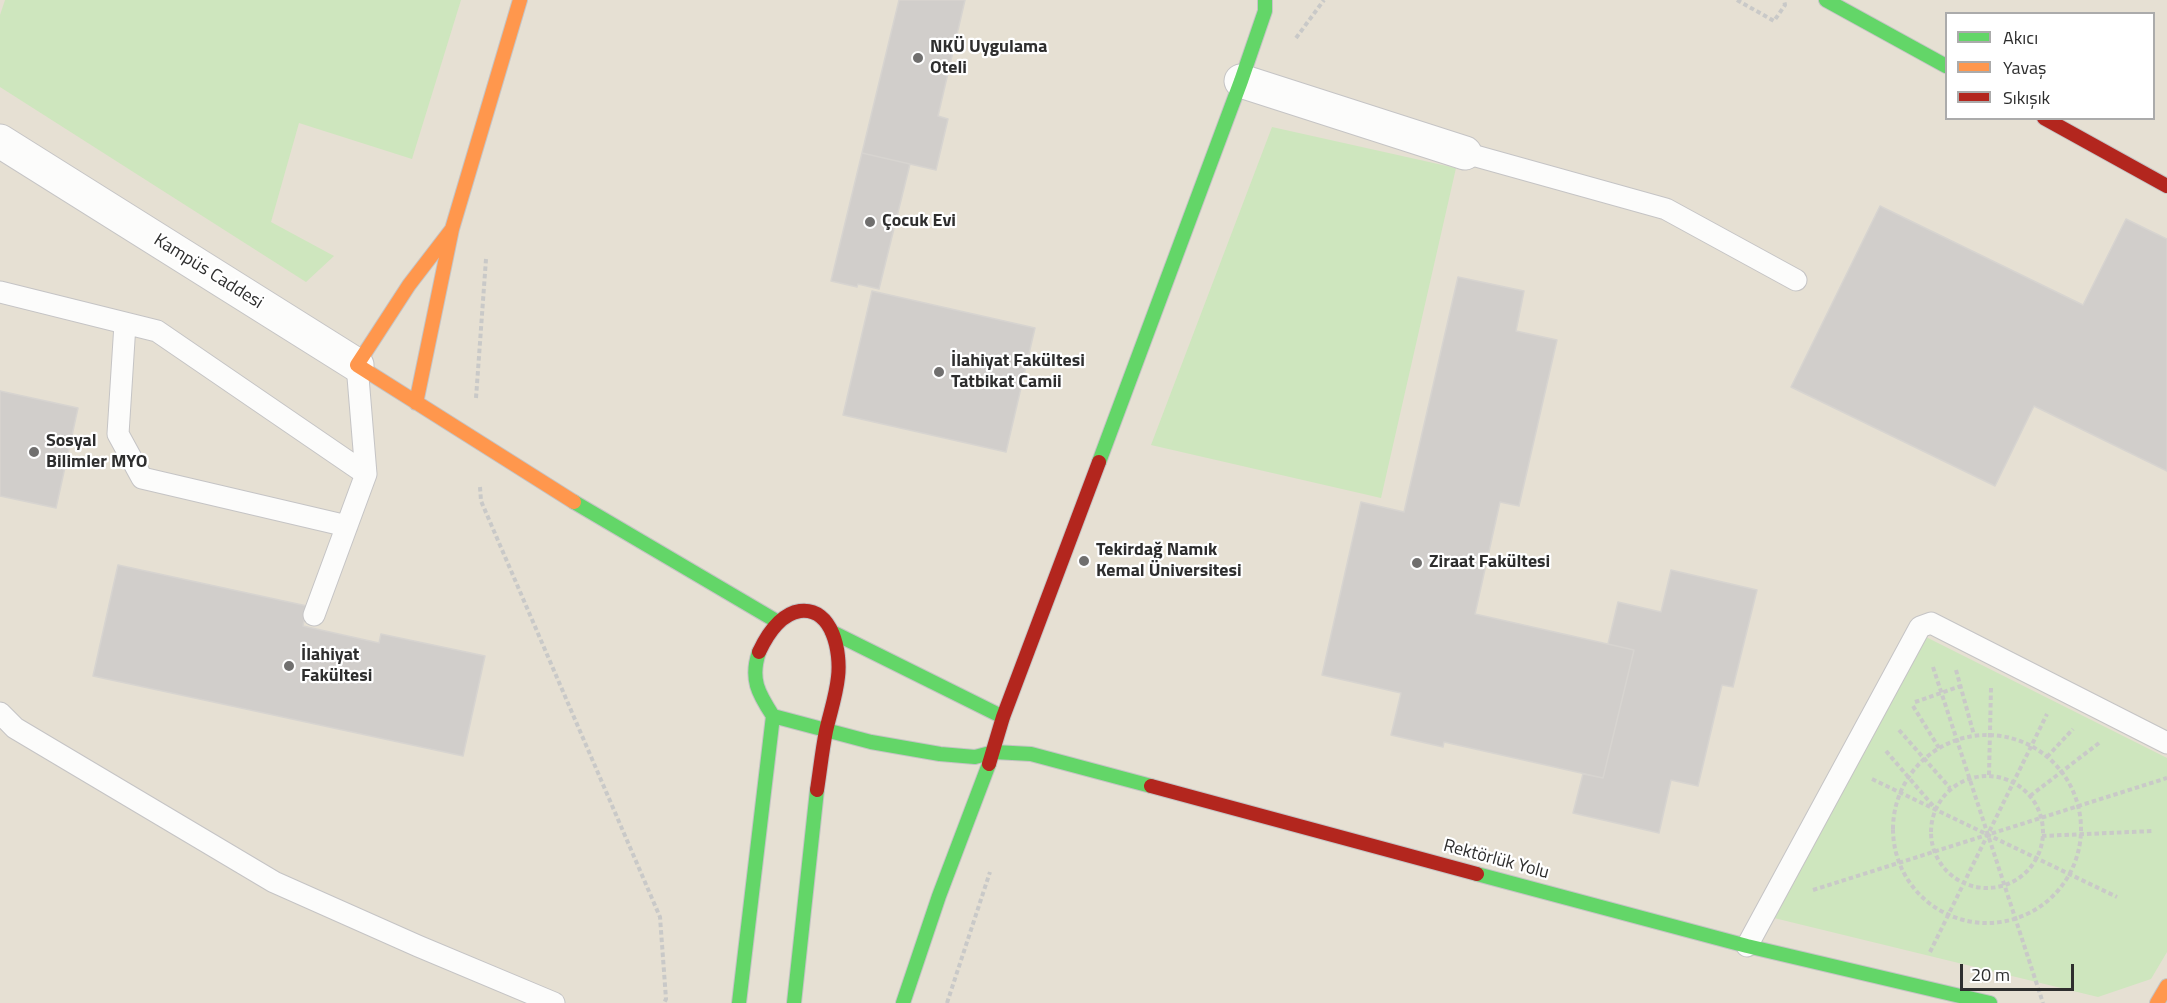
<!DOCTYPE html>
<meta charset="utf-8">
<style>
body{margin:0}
#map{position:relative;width:2167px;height:1003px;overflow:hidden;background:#ece8e4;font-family:"Titillium Web",sans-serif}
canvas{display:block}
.legend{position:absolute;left:1945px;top:12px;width:210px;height:108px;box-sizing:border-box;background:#fff;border:2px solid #ababab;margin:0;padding:8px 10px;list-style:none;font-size:18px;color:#2e2e2e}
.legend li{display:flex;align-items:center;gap:12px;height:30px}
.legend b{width:30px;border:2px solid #ababab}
.scale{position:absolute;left:1960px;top:964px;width:114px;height:27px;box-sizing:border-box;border:3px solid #2e2e2e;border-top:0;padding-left:8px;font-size:18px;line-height:21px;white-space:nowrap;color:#2e2e2e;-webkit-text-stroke:4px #fff;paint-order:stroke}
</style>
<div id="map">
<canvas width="2167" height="1003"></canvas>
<ul class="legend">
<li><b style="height:8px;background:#63d668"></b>Akıcı</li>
<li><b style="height:8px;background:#ff974d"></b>Yavaş</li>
<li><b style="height:8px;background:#b3261e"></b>Sıkışık</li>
</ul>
<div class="scale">20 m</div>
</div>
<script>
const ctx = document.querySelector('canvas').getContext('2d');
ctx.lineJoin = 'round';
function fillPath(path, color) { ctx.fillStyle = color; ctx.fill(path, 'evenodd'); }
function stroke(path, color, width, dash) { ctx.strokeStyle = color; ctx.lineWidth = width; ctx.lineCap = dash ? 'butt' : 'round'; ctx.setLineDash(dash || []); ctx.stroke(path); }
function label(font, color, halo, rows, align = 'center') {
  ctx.font = font + ' "Titillium Web",sans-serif'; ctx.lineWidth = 4.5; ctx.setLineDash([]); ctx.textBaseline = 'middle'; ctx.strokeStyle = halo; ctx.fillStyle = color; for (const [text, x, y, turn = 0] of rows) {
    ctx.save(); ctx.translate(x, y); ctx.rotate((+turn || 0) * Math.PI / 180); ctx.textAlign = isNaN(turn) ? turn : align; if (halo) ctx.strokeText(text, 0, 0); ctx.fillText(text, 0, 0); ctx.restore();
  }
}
fillPath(new Path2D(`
 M0 0H2167V1003H0ZM1946 14H2154V118H1946Z`), '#e6e0d3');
fillPath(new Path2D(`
 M5 0H461L412 159 299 123 271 222 334 256 306 282 0 87V15Z
 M1272 127 1456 168 1381 498 1151 445Z
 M1920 634 2167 758V952L2151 979 2098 997 1774 918Z`), '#cee6be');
const building = new Path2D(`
 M899 0H965L938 116 948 119 936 170 862 153Z
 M862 153 910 164 879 289 858 284 857 287 831 281Z
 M1880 206 2083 305 2126 219 2167 239V471L2034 406 1995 486 1791 387Z
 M1458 277 1524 291 1516 331 1557 340 1519 506 1500 502 1475 614 1634 650 1603 778 1444 742 1443 747 1391 735 1401 693 1322 675 1361 502 1404 512Z
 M872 291 1035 328 1006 452 843 415Z
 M0 391 78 408 56 508 0 496Z
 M118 565 307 606 303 626 379 643 381 634 485 656 463 756 93 676Z
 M1671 570 1757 590 1733 687 1722 685 1698 786 1671 780 1659 833 1573 813 1583 774 1603 778 1634 650 1608 644 1618 602 1661 612Z`);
fillPath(building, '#d1cecb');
stroke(building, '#d7d4d0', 1.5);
const lane = new Path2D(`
 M1465 153 1666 209 1796 280
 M0 292 157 331 366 474 357 365
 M125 324 118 434 142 478 347 526
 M314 615 366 474
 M0 713 15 728 274 882 418 946 554 1003
 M1747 946 1920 627 1931 623 2167 743`);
const street = new Path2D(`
 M1241 81 1465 153
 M0 141 357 365`);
const fast = new Path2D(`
 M1826 0 1946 66
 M1099 462 1241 81 1265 11V0
 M574 502 778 622
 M832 632 1003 717
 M773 716 871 742 940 754 975 757 994 752 1031 754 1151 786
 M1477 874 1747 946 1990 1003
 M739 1003 773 716C758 693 750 679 759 652
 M794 1003 817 790
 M903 1003 939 896 989 764`);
const slow = new Path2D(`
 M452 229 409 285 357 365 574 502
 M416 403 452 229 520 0
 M2157 1003 2167 986`);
const jam = new Path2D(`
 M2044 118 2167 186
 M759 652C767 635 780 614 800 611 833 607 841 653 838 677 836 696 830 713 826 731 822 751 820 771 817 790
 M989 764 1003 717 1099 462
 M1151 786 1477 874`);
stroke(lane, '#c5c4c5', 23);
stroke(street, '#c5c4c5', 35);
stroke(fast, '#c5c4c5', 16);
stroke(slow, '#c5c4c5', 16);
stroke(jam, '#c5c4c5', 16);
stroke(new Path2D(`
 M1737 0 1774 21 1785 5 1784 0
 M1296 38 1324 0
 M476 398 486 259
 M480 487 481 501 660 917 666 999 664 1003
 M1933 667 2043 1003
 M1956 670 1974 735
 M1915 702 1961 686
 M1913 706 1939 748
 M1899 730 1950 788
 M1893 829a94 94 0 1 1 188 0a94 94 0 1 1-188 0Z
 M1886 751 1934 807
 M2047 757 2073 729
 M1989 775 1991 688
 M1931 832a56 56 0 1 1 112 0a56 56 0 1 1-112 0Z
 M1872 779 2117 897
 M2030 796 2099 743
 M2042 836 2153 831
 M1813 890 2167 778
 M1930 952 2047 714
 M947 1003 990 872`), '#c9c9c8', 4, [4.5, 3]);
stroke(lane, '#fcfcfb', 21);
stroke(street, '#fcfcfb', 33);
stroke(fast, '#63d668', 14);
stroke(slow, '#ff974d', 14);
stroke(jam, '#b3261e', 14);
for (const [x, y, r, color] of [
 [918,58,6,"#706f6e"],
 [870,222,6,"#706f6e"],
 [939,372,6,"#706f6e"],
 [34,452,6,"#706f6e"],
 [1084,561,6,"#706f6e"],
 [1417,563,6,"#706f6e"],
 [289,666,6,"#706f6e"]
]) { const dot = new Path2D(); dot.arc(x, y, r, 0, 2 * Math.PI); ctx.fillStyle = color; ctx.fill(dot); stroke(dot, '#fff', 2); }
label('bold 18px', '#2e2e2e', '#fff', [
 ["NKÜ Uygulama",930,48],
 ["Oteli",930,69],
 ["Çocuk Evi",882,222],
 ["İlahiyat Fakültesi",951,362],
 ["Tatbikat Camii",951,383],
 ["Sosyal",46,442],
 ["Bilimler MYO",46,463],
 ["Tekirdağ Namık",1096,551],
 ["Kemal Üniversitesi",1096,572],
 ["Ziraat Fakültesi",1429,563],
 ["İlahiyat",301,656],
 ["Fakültesi",301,677]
], 'left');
label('18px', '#2e2e2e', '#fff', [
 ["Kampüs Caddesi",208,272,32],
 ["Rektörlük Yolu",1496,860,15]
]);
</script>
